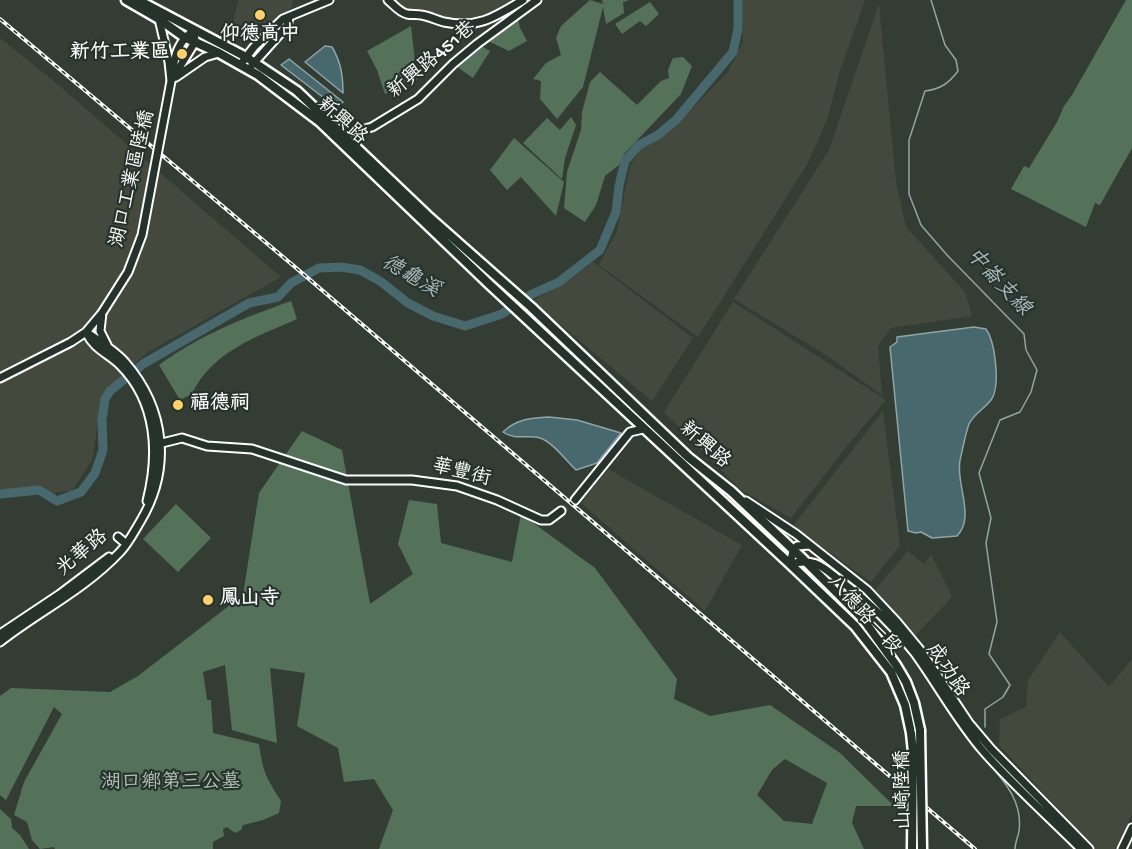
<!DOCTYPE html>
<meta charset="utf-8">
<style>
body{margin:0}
canvas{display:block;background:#333d34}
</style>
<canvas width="1132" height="849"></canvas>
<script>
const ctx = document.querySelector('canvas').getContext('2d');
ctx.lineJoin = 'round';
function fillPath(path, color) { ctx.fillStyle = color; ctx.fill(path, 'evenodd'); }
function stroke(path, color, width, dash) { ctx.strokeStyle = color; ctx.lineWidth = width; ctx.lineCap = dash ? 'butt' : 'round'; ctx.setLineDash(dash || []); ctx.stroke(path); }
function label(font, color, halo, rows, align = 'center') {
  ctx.font = font + ' "Gochi Hand","LXGW WenKai TC",sans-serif'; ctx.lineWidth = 4.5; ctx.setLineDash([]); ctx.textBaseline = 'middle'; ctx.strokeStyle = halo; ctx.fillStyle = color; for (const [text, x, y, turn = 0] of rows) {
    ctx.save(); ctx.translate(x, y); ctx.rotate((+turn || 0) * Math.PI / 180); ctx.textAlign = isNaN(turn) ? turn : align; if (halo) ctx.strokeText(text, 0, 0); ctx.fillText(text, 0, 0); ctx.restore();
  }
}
fillPath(new Path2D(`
 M238 0H293L292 7 258 44 233 23Z
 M395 0H514L482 20H454L403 7Z
 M743 0H865L840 71 827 120 808 163 698 337 599 265 617 231 630 166 641 149 674 127 728 72 743 42 742 7Z
 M879 4 896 183 906 227 965 292 972 316 891 328 878 346 882 395 826 355 734 299 829 150Z
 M0 38 50 78 281 277 148 352 103 392 92 460 72 491 0 498Z
 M593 262 693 338 652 401 532 301 572 278Z
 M733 302 886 400 847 446 791 518 741 490 664 412Z
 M883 411 900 545 871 582 793 526Z
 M608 469 742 545 705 611 581 503Z
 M908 551 924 564 931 555 952 597 915 636 874 591Z
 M1060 632 1109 687 1132 659V814L1115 849H1095L999 745 1000 719 1026 707 1028 680Z`), '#43493d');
fillPath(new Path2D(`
 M590 0 603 4 602 0H629L623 2 624 13 606 24 603 7 583 87 557 119 540 99 541 81 533 79 546 63 561 55 556 38 561 26Z
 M1126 0H1132V148L1100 205 1095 203 1086 227 1011 189 1024 166 1029 168 1057 122 1064 106 1072 95Z
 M650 2 659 14 646 26 640 21 622 34 615 24Z
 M517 14 520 28 527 41 509 51 484 39Z
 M411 26 417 80 385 94 377 70 367 51Z
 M477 44 490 51 473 78 453 64Z
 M683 57 692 66 681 94 624 154 619 165 605 176 596 205 585 222 564 208 567 172 581 130 582 112 590 82 600 72 637 105 661 81 669 78 668 70 673 58Z
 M571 117 576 125 565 158 562 179 523 143 547 118 560 130Z
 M514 138 564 182 556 216 521 177 507 190 490 170Z
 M291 301 297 319C258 336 211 352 192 394L180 400 159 365C202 334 241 319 291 301Z
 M302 431 342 450 370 604 413 574 398 544 409 500 437 504 441 543 512 562 521 514 595 568 677 679 674 699 710 716 770 705 840 753 894 806H856L852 823 864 849H379L393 810 374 779 344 782 338 748 297 726 305 673 270 668 277 743 232 730 225 665 203 672 207 700H211L213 733 259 744C263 773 266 777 281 801L279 813 263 820 243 825 241 830 235 833 227 827 223 829 224 836 213 842V849H55L54 847 40 849 32 840 27 822 14 815 24 782 62 714 54 707 6 800 0 795V696L11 688 110 692 138 676 243 595 259 493ZM785 759 827 783 812 824 784 821 757 795 772 770Z
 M176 504 211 538 178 572 143 539Z
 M0 809 11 819 12 828 20 835 29 849H0Z`), '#54725a');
const water = new Path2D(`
 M325 46 332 47C341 62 343 76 343 93L305 62Z
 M289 59 343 102 337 108 281 65Z
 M974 327 986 329C995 342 1001 386 991 400 985 408 973 415 969 424 965 435 963 448 960 460 955 483 976 517 957 536L932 538 921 532 916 533 908 531 890 347 897 342V337Z
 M549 417 577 420 621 433 597 463 576 470C565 460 554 443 540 438 528 434 515 441 503 432 516 419 531 418 549 417Z`);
fillPath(water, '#47686d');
stroke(water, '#91a4a7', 1.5);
stroke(new Path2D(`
 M931 0 945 45 956 60 958 71C949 83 941 89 925 91L909 140V194L921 225 947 255 1024 334 1026 350 1037 370 1031 392 1020 412 1000 420 979 473 991 518 986 543 997 622 989 654 1010 685 1003 697 985 709V727
 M986 760C1004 781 1023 801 1019 831 1018 837 1015 843 1015 849`), '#91a4a7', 1.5);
stroke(new Path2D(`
 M0 494 39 490 57 501 81 492 95 473 103 450 102 420 105 399 110 391 143 364 249 303 278 297 291 283 319 268 341 267 360 270 380 281 408 303 433 316 465 326 502 314 532 294 559 282 600 250 616 212 619 186 625 161 639 145 658 135 676 120 733 52 738 29V0`), '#47686d', 9);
stroke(new Path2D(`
 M561 511 575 500`), '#475048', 7, [7, 3.5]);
const minor = new Path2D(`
 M388 0C394 5 399 12 407 14 412 15 417 14 421 15 429 16 436 20 444 22 478 29 495 17 523 0
 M159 19 169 62 171 81
 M240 65 254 47 283 19 329 0
 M252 65 287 26 289 18
 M173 69C175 53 180 40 194 30
 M176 77 205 57 219 53
 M171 81 195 42 194 30
 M344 135 372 127 418 99 453 64 477 44 537 0
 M102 313 100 331 107 345
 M87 334C94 349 109 354 120 365 157 402 159 454 147 501
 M0 378 71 342 86 332 102 313
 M154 445 182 438 207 446 252 449 346 480H412L457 486 497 500 541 520H549L561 511
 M575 500 630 432 643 429
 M746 501 796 534 867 590 897 622 921 651 969 723 991 749 1089 849
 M118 537 124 542
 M809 545 797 546 793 551 790 564C816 557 823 568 842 582 869 602 893 625 914 652 938 685 957 721 984 752 1014 786 1049 817 1081 849
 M0 634 60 594 109 557
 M0 642C41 610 83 591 120 552 128 544 134 532 140 522 172 469 166 409 125 362 114 350 99 341 86 332
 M1122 849 1132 828`);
const major = new Path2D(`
 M126 0 159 19 184 37 219 53 258 75 320 122 489 284 790 564 855 626 891 672 905 705 911 733
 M138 0 246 57 297 91 427 215 531 307 688 457 731 491 804 560 863 619 896 665 906 682 914 703 920 730`);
stroke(minor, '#fff', 11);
stroke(major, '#fff', 13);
stroke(minor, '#26332d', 7);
stroke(major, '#26332d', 8);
const rail = new Path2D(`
 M0 19 295 267 975 849`);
stroke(rail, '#fff', 4);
stroke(rail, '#26332d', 1.5, [4.5]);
const minorBridge = new Path2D(`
 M102 313 128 272 142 235 171 81`);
const majorBridge = new Path2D(`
 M920 730 922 849
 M911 733 913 752 912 849`);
stroke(minorBridge, '#fff', 11, []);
stroke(majorBridge, '#fff', 13, []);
stroke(minorBridge, '#26332d', 7);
stroke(majorBridge, '#26332d', 8);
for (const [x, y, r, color] of [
 [260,15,6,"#ffd166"],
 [182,54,6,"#ffd166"],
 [178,405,6,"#ffd166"],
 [208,600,6,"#ffd166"]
]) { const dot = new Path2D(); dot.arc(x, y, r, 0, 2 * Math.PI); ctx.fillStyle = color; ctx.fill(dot); stroke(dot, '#26332d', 2); }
label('bold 20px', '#fff', '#26332d', [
 ["仰德高中",260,36,"center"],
 ["新竹工業區",170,54,"right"],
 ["福德祠",190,405],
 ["鳳山寺",220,600]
], 'left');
label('20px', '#fff', '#26332d', [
 ["新興路451巷",433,61,-40],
 ["新興路",341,122,42],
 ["湖口工業區陸橋",134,179,-77],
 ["新興路",704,446,41],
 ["華豐街",461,474,14],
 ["光華路",83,554,-40],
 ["八德路一段",863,616,48],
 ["成功路",946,671,56],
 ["山崎陸橋",905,790,-91]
]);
label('20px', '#b2c0b5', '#26332d', [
 ["湖口鄉第三公墓",171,784]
]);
label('italic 21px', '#acbbbd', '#26332d', [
 ["德龜溪",410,278,30],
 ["中崙支線",997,283,47]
]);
</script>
